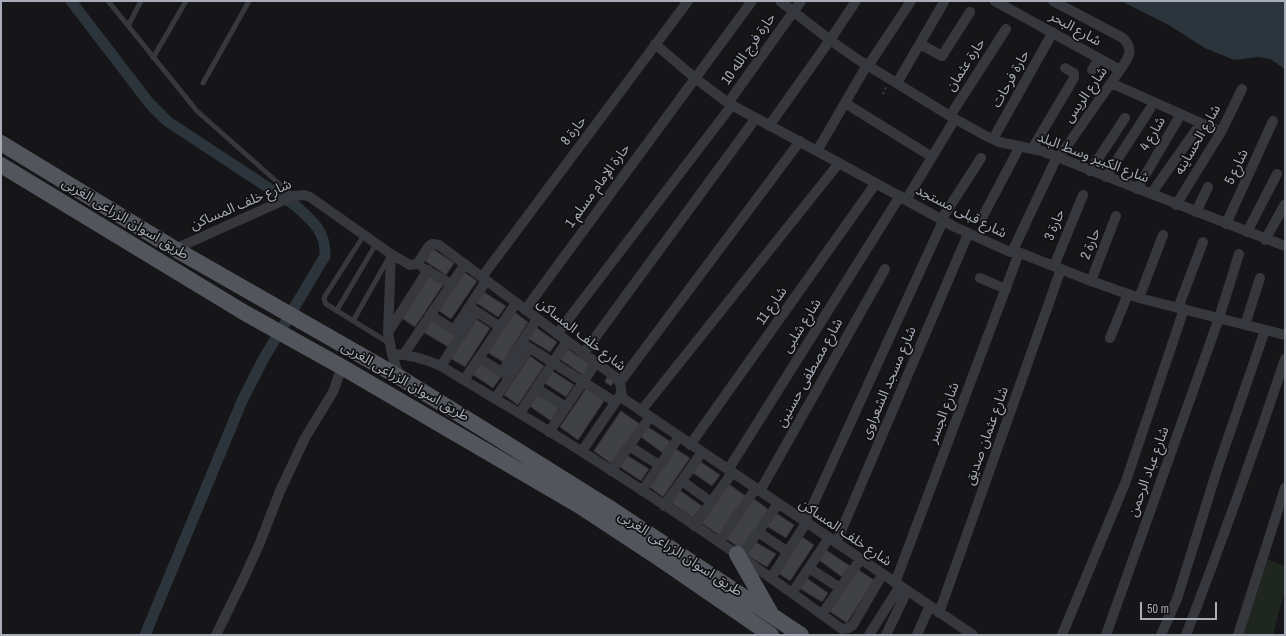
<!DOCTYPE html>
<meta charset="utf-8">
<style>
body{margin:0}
#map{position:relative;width:1286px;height:636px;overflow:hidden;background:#161618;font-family:"Archivo Narrow",sans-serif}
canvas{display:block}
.frame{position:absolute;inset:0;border:2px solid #a8adb8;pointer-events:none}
.scale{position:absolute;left:1140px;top:602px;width:77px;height:18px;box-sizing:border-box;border:2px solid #a8adb8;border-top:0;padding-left:5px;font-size:12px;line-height:14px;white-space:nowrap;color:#a8adb8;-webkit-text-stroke:3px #111113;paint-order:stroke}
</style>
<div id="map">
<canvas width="1286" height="636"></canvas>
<div class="frame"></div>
<div class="scale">50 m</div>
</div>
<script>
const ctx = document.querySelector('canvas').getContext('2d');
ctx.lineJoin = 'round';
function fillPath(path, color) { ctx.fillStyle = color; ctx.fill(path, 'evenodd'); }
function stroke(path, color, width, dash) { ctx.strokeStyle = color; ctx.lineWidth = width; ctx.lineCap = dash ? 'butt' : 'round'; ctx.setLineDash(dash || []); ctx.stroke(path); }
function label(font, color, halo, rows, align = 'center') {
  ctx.font = font + ' "Archivo Narrow","Noto Sans Arabic",sans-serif'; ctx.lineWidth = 3.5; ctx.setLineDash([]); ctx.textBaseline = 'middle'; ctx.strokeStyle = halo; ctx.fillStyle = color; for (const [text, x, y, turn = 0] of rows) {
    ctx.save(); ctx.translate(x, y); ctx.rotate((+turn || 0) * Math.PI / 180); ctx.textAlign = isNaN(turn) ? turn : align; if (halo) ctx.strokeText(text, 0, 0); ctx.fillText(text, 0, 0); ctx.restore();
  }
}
fillPath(new Path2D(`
 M1263 558 1285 566V589L1273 635H1241Z`), '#1e261f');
fillPath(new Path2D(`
 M1121 1H1285V69L1270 59 1258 57 1234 60 1205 48 1167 24Z`), '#2c353c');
stroke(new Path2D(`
 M71 1 150 104 167 121 296 206C313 221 326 232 325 256L264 358 242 401 145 635`), '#2c353c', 11);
const building = new Path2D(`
 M433 249 454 263 446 275 425 261Z
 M464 272 477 281 451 319 438 310Z
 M428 276 443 285 415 327 400 317Z
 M482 291 506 306 498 317 475 302Z
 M513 311 528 322 503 362 487 352Z
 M476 319 490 328 465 367 450 358Z
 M430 320 457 336 450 348 423 332Z
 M534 326 557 342 550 352 527 338Z
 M565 347 590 364 583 375 558 358Z
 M530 356 544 366 518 405 504 395Z
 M479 362 501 377 493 388 472 374Z
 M551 370 574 385 566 397 543 382Z
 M608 376 615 381 611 386 605 382Z
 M586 389 604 401 578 440 560 427Z
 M537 392 559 408 551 421 528 405Z
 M621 411 640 424 612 464 594 451Z
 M645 425 671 442 663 453 638 435Z
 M674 448 690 458 663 497 648 486Z
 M625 454 649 469 641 481 617 465Z
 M698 460 720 475 712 486 690 471Z
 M727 483 746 496 719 535 700 522Z
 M678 489 702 506 693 518 670 502Z
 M753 498 769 510 741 549 725 538Z
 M773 511 794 525 786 538 765 525Z
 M801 536 814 545 790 581 778 573Z
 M754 541 776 554 767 567 745 554Z
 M826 550 850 566 842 577 819 560Z
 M857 569 874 580 847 623 829 611Z
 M805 577 828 593 822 602 799 588Z`);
fillPath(building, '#404145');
stroke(building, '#303034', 1);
stroke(new Path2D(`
 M883 94 886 87`), '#3d3f44', 2, [2, 3]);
stroke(new Path2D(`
 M108 1 197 111 293 196
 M128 26 141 1
 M153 58 186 1
 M203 83 249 1
 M364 235 325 296 324 299 326 304 389 343
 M337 310 376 244
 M353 321 388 259`), '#37383d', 5);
stroke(new Path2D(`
 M780 1 830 40 854 57 950 116 986 136 999 142 1042 151 1285 246
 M995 1 1120 70
 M655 44 695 78 728 103 839 163 955 227 1010 252H1018L1091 281 1139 298 1285 335
 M920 44 942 56 970 12
 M868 66 911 1
 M1092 70 1099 59
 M897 83 944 2
 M1111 83 1221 132
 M728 103 801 1
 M845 103 932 157
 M950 116 1006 29
 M769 126 830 40 856 1
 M993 139 1053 32
 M1032 149 1074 78V73L1065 68
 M817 151 867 65
 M1090 171 1125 118
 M1106 177 1150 109
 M1137 189 1181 114
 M1151 194 1201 123
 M906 200 955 119
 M1176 205 1221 132 1242 89
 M1196 212 1208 187
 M982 218 1020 146
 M941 220 981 158
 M1226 224 1273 121
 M1247 232 1277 174
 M1265 240 1285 204
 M175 249 293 196 304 195 310 197 391 254 410 265 417 264 429 246 432 244 439 245 618 379C623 386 619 393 624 399L973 635
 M1012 252 1055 161 1060 156 1120 70C1128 58 1135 51 1123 38L1053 1
 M391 254 388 333 392 354 399 377
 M1054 266 1083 195
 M423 268 451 284
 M482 277 688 1
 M980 278 1006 289
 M1091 281 1116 216
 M1139 298 1163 235
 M471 308 500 327
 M1178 308 1203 242
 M525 310 752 1
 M430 315 459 333
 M1245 325 1260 278
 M454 330 486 281
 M389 331 428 270
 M557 334 732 105
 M1110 338 1128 294
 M522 343 615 402
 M392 354C410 354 425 359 441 366 488 395 535 422 581 451 670 507 757 567 842 629L849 628 853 625 882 575
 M404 354 465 264
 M583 354 756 118
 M479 358 508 376
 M441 366 476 312
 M502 372 537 319
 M464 380 516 303
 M620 382 800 141
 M536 388 566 407
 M495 399 529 348
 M641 411 839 163
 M520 413 567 341
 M549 432 596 363
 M690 445 876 183
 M629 446 659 465
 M582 451 619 397
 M728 470 900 196
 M611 471 650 417
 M682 481 711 502
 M642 491 679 437
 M760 491 885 269
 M664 506 702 452
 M805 522 943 221
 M694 526 732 473
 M758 532 788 552
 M719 542 756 488
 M836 543 968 234
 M740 557 778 504
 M809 568 840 588
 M771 578 806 523
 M895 583 1019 253
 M792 593 829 538
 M939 613 1061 269
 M822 614 860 560
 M216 635 242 582 259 545 280 491 305 438 333 392 342 367
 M869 635 900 586
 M886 635 907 591
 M917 635 929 607
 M1062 635 1126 481 1184 309
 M1106 635 1219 318 1239 254
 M1161 635 1177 599 1218 467 1265 330
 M1186 635C1221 544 1254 452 1285 359
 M1238 635 1285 488`), '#37383d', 10);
stroke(new Path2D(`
 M1 143 175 249 399 377 504 442 608 507 801 635
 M1 165 245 313 342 367 580 506 659 558 771 635
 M737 554 770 612`), '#53555c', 16);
label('14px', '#a8adb8', '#111113', [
 ["شارع البحر",1075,29,29],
 ["حارة فرج الله 10",749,49,-55],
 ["حارة عثمان",966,65,-57],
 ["حارة فرحات",1011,79,-61],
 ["شارع الريس",1086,95,-55],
 ["حارة 8",574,131,-53],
 ["شارع 4",1153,134,-60],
 ["شارع الحساينه",1198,140,-60],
 ["شارع الكبير وسط البلد",1093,158,21],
 ["شارع 5",1237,167,-65],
 ["حارة الإمام مسلم 1",598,186,-54],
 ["شارع خلف المساكن",241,205,-23],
 ["شارع قبلى مستجد",961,212,27],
 ["طريق اسوان الزراعى الغربى",125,219,31],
 ["حارة 3",1055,225,-68],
 ["حارة 2",1091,244,-69],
 ["شارع 11",772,306,-55],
 ["شارع شلبى",802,326,-58],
 ["شارع خلف المساكن",581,335,38],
 ["شارع مصطفى حسنين",810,373,-61],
 ["طريق اسوان الزراعى الغربى",405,382,30],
 ["شارع مسجد الشعراوى",889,383,-67],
 ["شارع الجسر",944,413,-69],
 ["شارع عثمان صديق",987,436,-70],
 ["شارع عباد الرحمن",1149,472,-70],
 ["شارع خلف المساكن",845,533,34],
 ["طريق اسوان الزراعى الغربى",680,554,33]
]);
</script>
